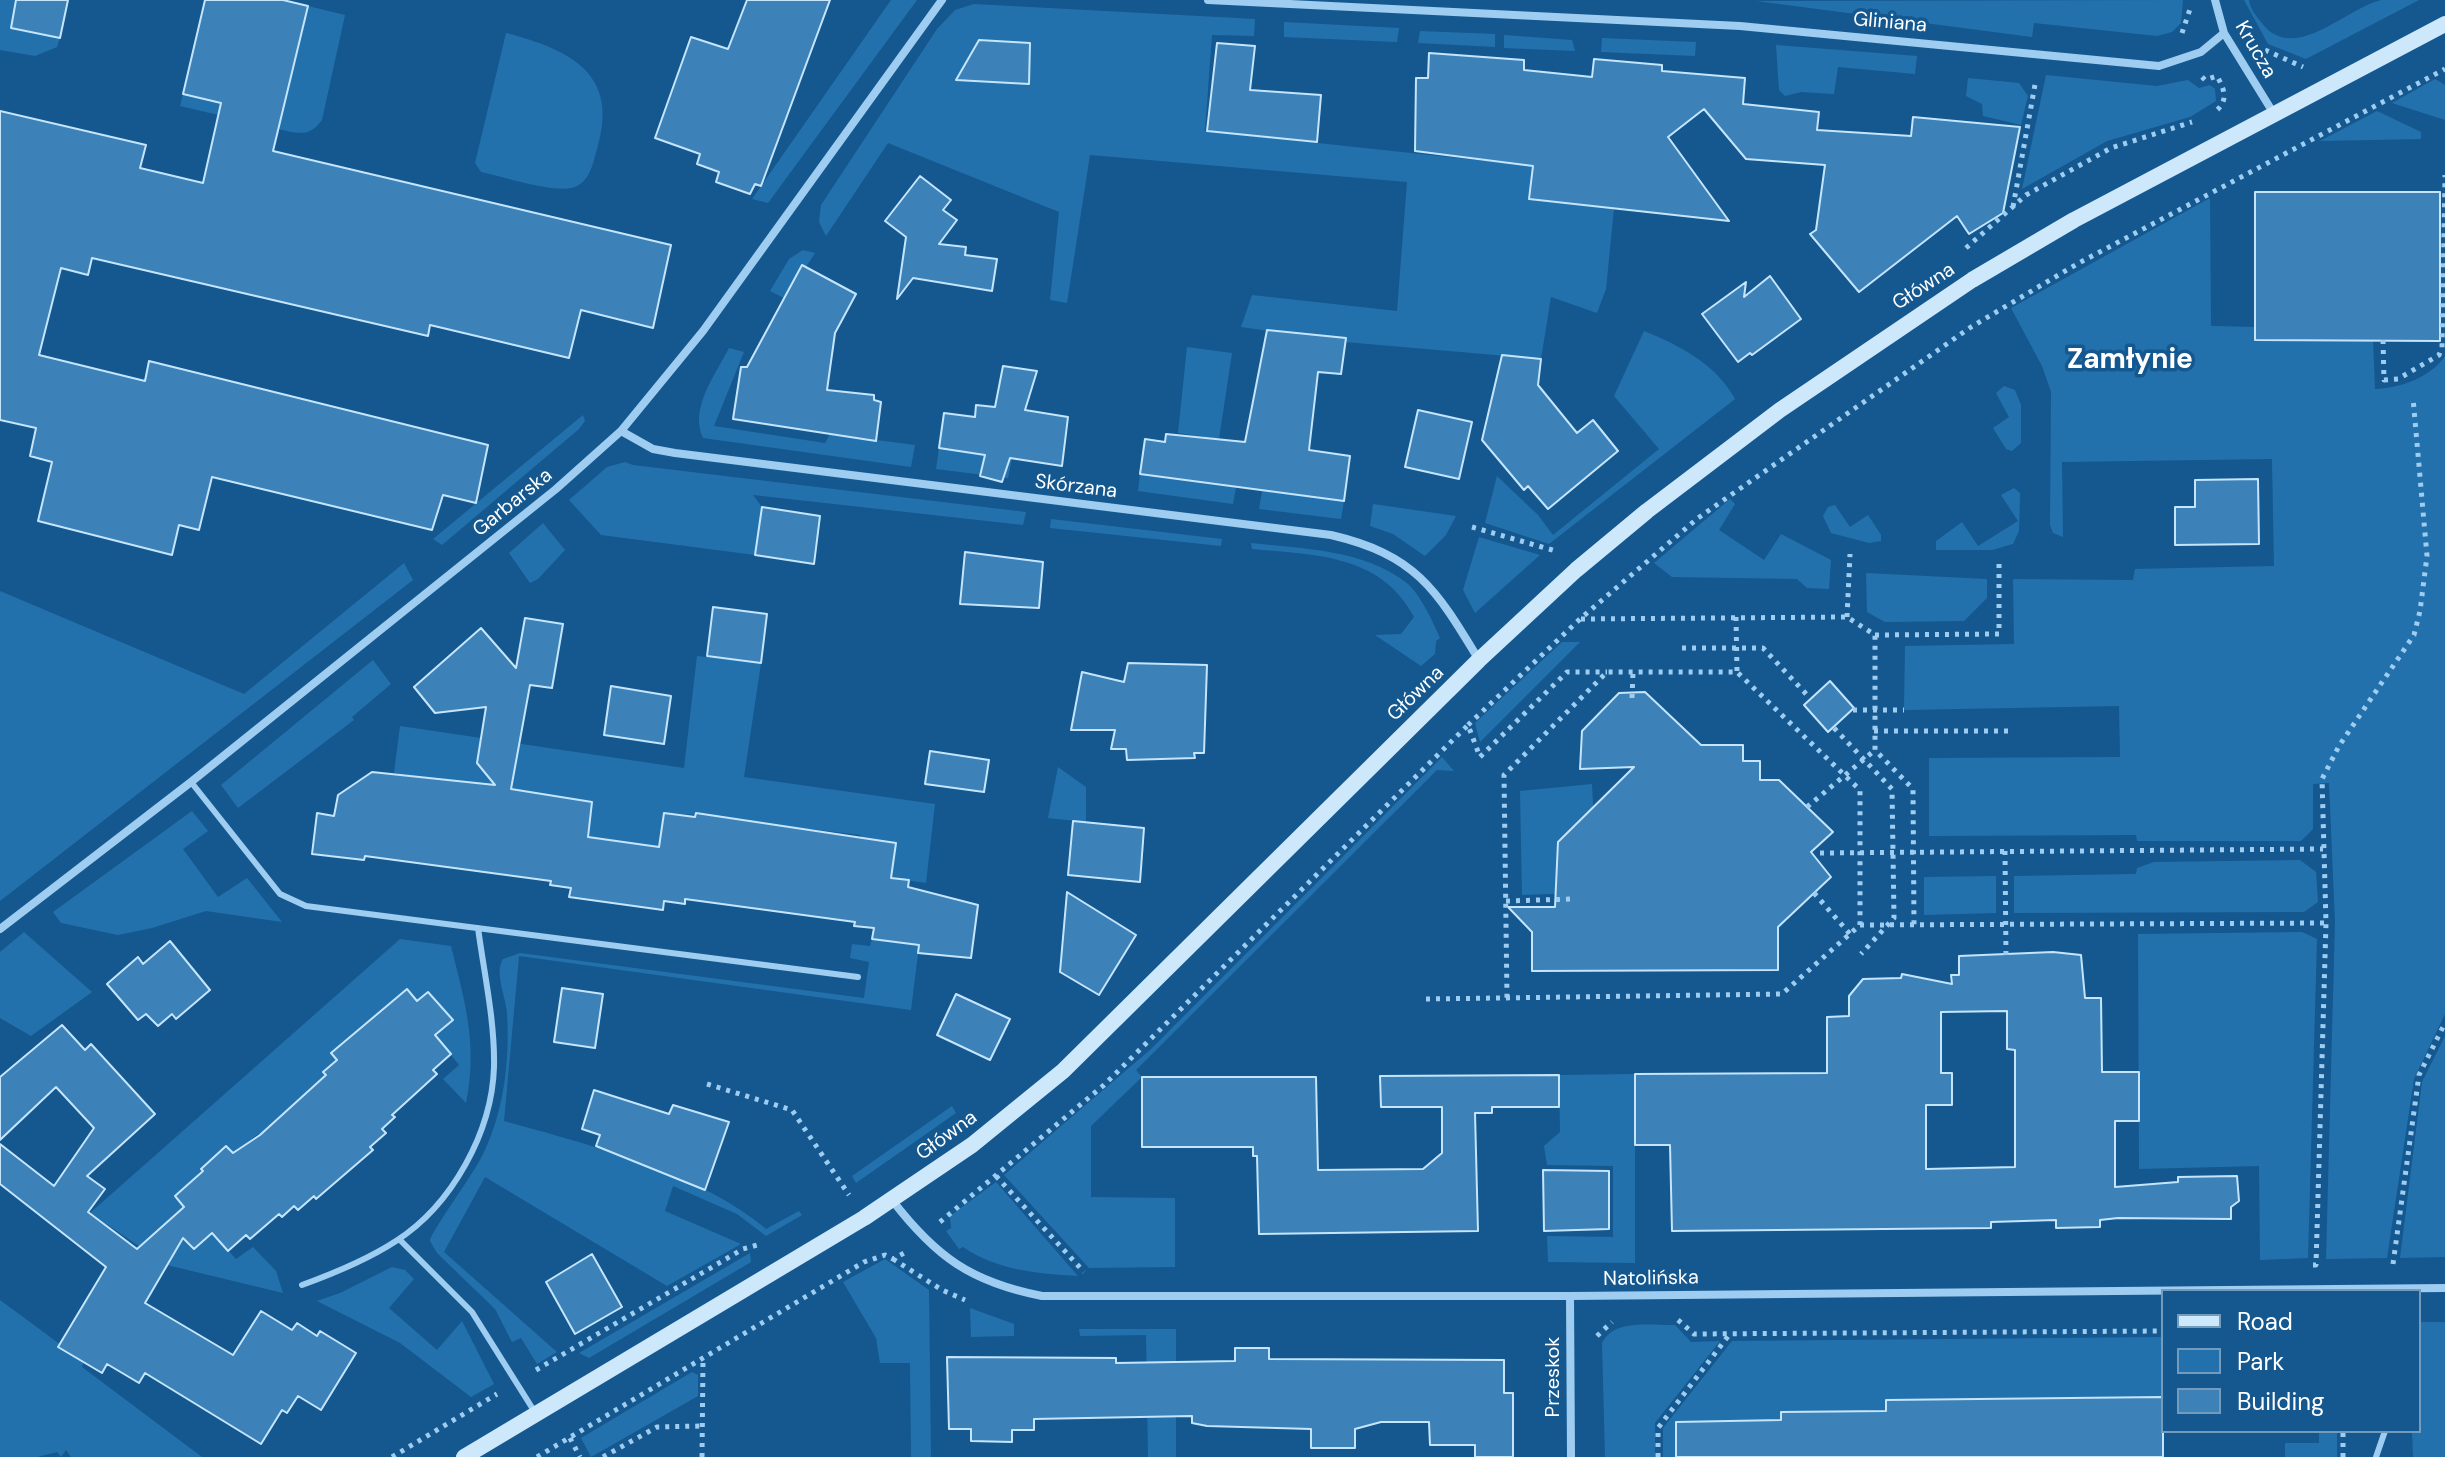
<!DOCTYPE html>
<meta charset="utf-8">
<style>
body{margin:0}
#map{position:relative;width:2445px;height:1457px;overflow:hidden;background:#14588f;font-family:"DM Sans",sans-serif}
canvas{display:block}
.legend{position:absolute;left:2161px;top:1289px;width:260px;height:144px;box-sizing:border-box;background:#14588f;border:2px solid #729bbc;margin:0;padding:10px 14px;list-style:none;font-size:24px;color:#fff}
.legend li{display:flex;align-items:center;gap:16px;height:40px}
.legend b{width:40px;border:2px solid #729bbc}
</style>
<div id="map">
<canvas width="2445" height="1457"></canvas>
<ul class="legend">
<li><b style="height:10px;background:#cde7fb"></b>Road</li>
<li><b style="height:22px;background:#2371ac"></b>Park</li>
<li><b style="height:22px;background:#3c82b8"></b>Building</li>
</ul>
</div>
<script>
const ctx = document.querySelector('canvas').getContext('2d');
ctx.lineJoin = 'round';
function fillPath(path, color) { ctx.fillStyle = color; ctx.fill(path, 'evenodd'); }
function stroke(path, color, width, dash) { ctx.strokeStyle = color; ctx.lineWidth = width; ctx.lineCap = dash ? 'butt' : 'round'; ctx.setLineDash(dash || []); ctx.stroke(path); }
function label(font, color, halo, rows, align = 'center') {
  ctx.font = font + ' "DM Sans",sans-serif'; ctx.lineWidth = 7; ctx.setLineDash([]); ctx.textBaseline = 'middle'; ctx.strokeStyle = halo; ctx.fillStyle = color; for (const [text, x, y, turn = 0] of rows) {
    ctx.save(); ctx.translate(x, y); ctx.rotate((+turn || 0) * Math.PI / 180); ctx.textAlign = isNaN(turn) ? turn : align; if (halo) ctx.strokeText(text, 0, 0); ctx.fillText(text, 0, 0); ctx.restore();
  }
}
fillPath(new Path2D(`
 M0 0H16L11 28 60 38 57 47 35 56 0 50Z
 M891 0H917L768 203 752 199Z
 M2183 0 2181 23 2172 32 2157 36 2034 23 2032 37 1756 1Z
 M2244 0H2249C2250 9 2255 14 2261 22 2293 66 2346 8 2381 0 2392 0 2407 0 2419 0L2306 59 2268 44Z
 M974 4 1255 19 1254 36 1212 35 1205 131 1533 166 1530 199 1614 208 1606 289 1597 313 1551 297 1541 359 1345 342 1241 327 1252 295 1397 311 1407 182 1090 155 1067 303 1050 300 1059 212 888 143 826 236 819 222 821 205 937 29 955 10Z
 M308 6 345 15 322 120C312 133 306 134 291 132L180 106 183 94 281 118Z
 M1284 22 1399 28 1397 42 1284 37Z
 M1420 31 1495 34V47L1418 43Z
 M506 33C571 50 620 74 597 149 593 162 591 179 577 186 560 196 502 176 481 172L475 163Z
 M1504 35 1572 40 1575 51 1504 48Z
 M1602 38 1696 42 1695 56 1601 52Z
 M1776 45 1917 56 1915 74 1838 67 1834 94 1801 92 1785 96 1779 90Z
 M2046 75 2157 86 2188 80 2199 88 2210 85 2215 89 2216 101 2190 117 2107 141 2022 189Z
 M1968 78 2019 83 2028 96 2021 125 1983 116 1982 104 1966 96Z
 M2435 79 2445 85V120L2392 103Z
 M2377 111 2421 132V139L2320 141Z
 M2210 198 2211 326 2255 327 2256 340 2373 341 2375 389C2400 388 2430 378 2445 356V1014L2414 1079 2387 1258 2326 1259 2335 922 2329 783 2313 784V829L2301 841H2137L2136 835 1929 836V758L2120 757 2119 706 1904 710 1905 646 2014 644 2013 579 2133 580 2135 569 2274 566 2272 459 2062 462 2063 537 2053 533 2050 525 2051 392 2042 366 2011 308Z
 M803 250 815 253 806 267 802 265 784 298 770 291 789 259Z
 M1644 331C1679 345 1716 364 1735 399L1549 544 1485 523 1497 476 1538 515 1553 535 1659 449 1614 396Z
 M1187 347 1232 353 1219 439 1178 433Z
 M729 348 744 352 714 426 825 443 830 434 915 445 911 467 703 438C689 408 716 374 729 348Z
 M2004 386 2015 390 2021 405V443L2012 451 2006 449 1993 428 2009 417 1996 393Z
 M583 415 585 421 579 429 442 545 433 539Z
 M939 448 1012 458 1008 478 936 469Z
 M625 462 633 465 1026 512 1023 525 753 495 762 507 755 555 601 535 569 500 607 467Z
 M1140 474 1236 487 1233 504 1138 491Z
 M2014 488 2020 493 2019 531 2013 544 1992 550H1936V541L1962 522 1978 546 2018 521 2001 495Z
 M1262 491 1344 501 1341 519 1259 509Z
 M1730 499 1735 504 1719 530 1764 560 1781 534 1831 560 1829 589 1807 588 1797 579 1672 577 1654 563Z
 M1373 504 1456 516 1446 535 1425 556 1393 534 1370 526Z
 M1835 505 1850 527 1868 515 1881 535V541L1869 543 1831 533 1823 516 1828 507Z
 M1051 519 1222 539 1221 546 1050 528Z
 M543 523 565 550 538 579 530 583 509 553Z
 M1479 537 1540 555 1475 613 1463 590Z
 M1251 543C1303 549 1365 549 1408 584 1421 596 1433 622 1440 638L1436 641 1435 654 1421 666 1375 635 1401 634 1414 617C1381 554 1315 555 1252 549Z
 M404 563 413 580 0 901V591L244 694Z
 M1866 573 1987 579V598L1964 621 1885 622 1867 612Z
 M1562 642H1580L1480 742 1475 723Z
 M697 656 761 663 744 777 935 804 926 883 891 878 860 835 810 829 809 833 719 816 664 813 658 847 588 837 592 802 394 773 400 726 684 768Z
 M373 660 391 684 352 717 354 720 238 808 221 785Z
 M1442 757 1454 771 1437 770 1136 1070 1142 1077 1091 1126V1197L1175 1198V1267L1089 1268 1004 1175 1151 1049Z
 M1058 767 1086 787V822L1048 818Z
 M1592 784 1594 823 1576 824 1558 842 1556 872 1574 887V893L1522 895 1520 791Z
 M192 811 208 831 183 849 218 897 247 878 282 922 206 911 152 928 118 935 61 923 53 912Z
 M2300 860 2316 872 2318 902 2304 912 2014 913V876L2136 874 2137 868 2154 862Z
 M1996 876V913L1924 915V877Z
 M24 932 92 992 31 1036 0 1018V952Z
 M2302 932 2317 939 2308 1258 2260 1260 2259 1166 2139 1169 2138 934Z
 M400 939 451 946C465 1003 478 1044 466 1103L443 1079 459 1065 435 1035 453 1019 428 992 417 1001 407 990 331 1052 337 1060 324 1072 326 1075 263 1138 258 1134 233 1153 226 1147 175 1196 184 1207 169 1221 193 1249 212 1233 236 1259 253 1247 276 1271 283 1293 167 1265 90 1213Z
 M872 939 919 946 911 1010 519 956 504 1121C587 1144 701 1173 766 1229L799 1211 802 1215 766 1236 737 1214 673 1186 665 1211 741 1244 667 1286 485 1177 444 1252 557 1352 537 1364 521 1338 512 1342 495 1309 437 1253 430 1241C430 1233 476 1171 484 1152 504 1110 510 1060 507 1013 506 997 494 973 503 959L520 953 864 998 869 962 850 958 852 944 870 946Z
 M2445 1036V1257L2400 1258 2422 1082Z
 M1635 1074V1263L1548 1262 1547 1236 1613 1237V1166L1547 1165 1544 1146 1560 1132 1559 1075Z
 M952 1106 956 1113 856 1183 852 1176Z
 M996 1182 1078 1276C1039 1274 996 1270 963 1247L959 1249 946 1231 951 1228 950 1216Z
 M750 1253 751 1262 589 1358 579 1353Z
 M885 1259 929 1290 931 1457H911L910 1363H880L876 1338 843 1282Z
 M392 1267 405 1270 414 1279 389 1308 437 1350 462 1321 494 1384 471 1397 400 1343 317 1301 340 1293Z
 M0 1300 84 1362 82 1367 202 1457H71L66 1450 61 1457 57 1452 37 1457H0Z
 M970 1308 1014 1324V1336L971 1337Z
 M2419 1322H2445V1457H2413L2412 1431H2419Z
 M1675 1325 1691 1342 1720 1341 1655 1423V1457H1605L1602 1343C1615 1318 1651 1326 1675 1325Z
 M1079 1329H1176V1457H1148L1146 1335 1080 1336Z
 M2163 1337V1397L1886 1400V1411L1781 1420 1676 1422V1457H1663V1428L1732 1341Z
 M692 1372 698 1375V1396L591 1457 581 1438Z
 M2319 1431H2337V1457H2285V1443H2319Z`), '#2371ac');
const building = new Path2D(`
 M16 0H68L60 38 11 28Z
 M205 0H283L308 6 273 151 671 245 653 328 581 310 569 358 430 325 428 336 92 258 88 275 61 268 39 355 145 381 149 361 488 445 476 503 443 495 432 530 212 477 199 530 179 525 172 555 38 521 52 462 30 456 36 428 0 420V111L146 145 140 168 203 183 221 103 183 94Z
 M747 0H830L761 186 755 184 750 194 716 182 719 172 697 164 700 154 655 138 691 37 728 49Z
 M979 40 1030 43 1029 84 956 80Z
 M1217 43 1255 46 1250 90 1321 95 1317 142 1207 131Z
 M1429 53 1524 60V70L1592 77 1594 59 1662 65V71L1745 78 1743 104 1819 112 1817 130 1911 136 1913 117 2020 127 2003 213 1969 234 1957 216 1859 292 1810 234 1816 230 1825 165 1746 159 1704 109 1668 137 1729 221 1529 199 1533 166 1415 151 1416 78H1428Z
 M920 176 951 200 943 210 957 220 939 244 966 247 965 255 997 259 992 291 913 278 897 299 906 237 885 221Z
 M2255 192H2440V341L2255 340Z
 M802 265 856 294 835 333 827 390 874 395V400L881 402 876 441 733 419 741 367H747Z
 M1770 276 1801 319 1752 355 1750 353 1738 362 1702 314 1746 282 1744 297Z
 M1267 330 1346 338 1341 374 1318 372 1309 450 1350 456 1344 501 1140 474 1145 439 1165 442 1166 434 1245 442Z
 M1502 355 1541 359 1538 385 1577 433 1593 420 1618 451 1548 509 1528 486 1524 490 1482 440Z
 M1003 366 1037 371 1025 410 1068 417 1062 466 1010 458 1002 482 980 476 985 455 939 448 944 413 975 417 976 405 995 407Z
 M1418 410 1472 422 1459 479 1405 467Z
 M2258 479 2259 544 2175 545V507H2195V480Z
 M762 507 820 516 814 564 755 555Z
 M965 552 1043 562 1039 608 960 604Z
 M713 607 767 614 761 663 707 656Z
 M525 618 563 624 552 688 530 685 511 789 592 802 588 837 659 847 664 813 695 817 696 813 896 843 891 878 909 880 908 887 978 905 971 958 918 953 919 945 872 939 874 928 854 926 855 922 685 899V904L664 901 663 910 569 897 571 888 550 885 551 881 365 856 364 860 312 854 317 813 334 816 338 795 372 772 495 785 477 763 486 707 435 713 414 687 481 628 516 668Z
 M1128 663 1207 665 1204 753H1194L1195 758 1127 760 1126 749H1111L1115 730H1071L1082 672 1124 682Z
 M1830 681 1854 708 1828 732 1804 705Z
 M611 686 671 696 664 744 604 735Z
 M1645 692 1701 745H1743V761H1760V780H1779L1833 832 1811 852 1831 877 1778 927V970L1532 971V932L1508 907H1555L1558 842 1634 767 1580 769 1582 731 1619 693Z
 M930 751 989 760 984 792 925 784Z
 M1073 821 1144 828 1140 882 1068 875Z
 M1067 892 1136 935 1099 995 1060 972Z
 M170 941 210 990 176 1019 172 1014 158 1026 146 1014 138 1020 107 984 138 957 143 964Z
 M2053 952 2081 955 2085 998H2101L2102 1072H2139V1121H2115V1187L2178 1182V1177L2237 1176 2239 1201 2231 1207V1219L2118 1218 2100 1220V1227L2056 1228V1220L1991 1222V1228L1672 1231 1670 1145H1635V1074L1827 1073V1017L1849 1016V996L1863 979 1901 978 1902 974 1952 984 1951 975H1959V956ZM2007 1011V1049L2015 1050V1167L1926 1169V1105H1952V1073H1941V1012Z
 M562 988 603 994 595 1048 554 1042Z
 M407 989 417 1001 428 992 453 1020 435 1035 451 1054 433 1070 437 1074 392 1115 395 1117 382 1129 386 1133 370 1147 373 1150 316 1199 314 1196 298 1210 294 1206 282 1217 279 1214 250 1239 246 1235 228 1251 212 1233 194 1249 183 1238 145 1303 233 1355 261 1311 292 1330 297 1323 317 1336 320 1331 356 1353 321 1410 298 1396 287 1413 282 1410 261 1444 145 1373 139 1383 107 1364 102 1373 58 1347 106 1267 0 1184V1144L54 1186 94 1128 56 1087 0 1140V1077L62 1025 85 1050 91 1044 155 1114 87 1176 105 1189 88 1212 137 1249 184 1207 175 1196 203 1171 201 1169 226 1146 233 1153 260 1135 326 1075 323 1072 337 1060 331 1053Z
 M956 994 1010 1019 990 1060 937 1035Z
 M1559 1075V1107H1492V1113H1475L1478 1231 1259 1234 1257 1156H1253V1147H1142V1077H1316L1318 1170 1423 1169 1442 1153V1107H1381L1380 1076Z
 M594 1090 669 1114 673 1105 729 1122 705 1190 596 1146 600 1135 582 1129Z
 M1543 1170 1609 1171V1229L1544 1231Z
 M592 1254 622 1307 575 1334 546 1282Z
 M1235 1348H1269V1359L1504 1360V1393H1513V1457H1475V1445H1430L1429 1422H1381L1355 1429V1448H1311V1429L1207 1426 1192 1423V1416L1034 1419V1430H1012V1442L971 1441V1429H949L947 1357 1116 1358V1363L1235 1361Z
 M2163 1397V1457H1676V1422L1781 1420V1412L1886 1411V1400Z`);
fillPath(building, '#3c82b8');
stroke(building, '#c5e5fc', 2);
stroke(new Path2D(`
 M2182 33 2190 9
 M2265 50 2303 67
 M2202 77 2205 80 2217 76C2224 89 2229 100 2216 111
 M2013 207 2036 79
 M1966 248 2026 195 2111 148 2192 122
 M2383 340 2384 380 2398 379 2439 355 2442 348 2445 175
 M1472 527 1556 551
 M1736 617 1737 672
 M1847 617 1850 554
 M1581 619 1847 617 1875 635V750L1913 789 1914 925
 M1875 635 1999 634V562
 M1682 648H1763L1809 697
 M1632 698 1633 672
 M1853 710H1904
 M1468 725 1580 619 1698 518 1971 327 2077 264 2445 69
 M1834 728 1892 789 1894 918 1861 954
 M1874 731H2008
 M1807 807 1875 750
 M2005 851 2006 958
 M1820 853 2323 849
 M1814 893 1850 934
 M1506 901 1574 899
 M1860 925 2326 923
 M1426 999 1782 994 1860 925V790L1737 672H1607L1504 775 1507 998
 M707 1084 792 1110 849 1195
 M996 1176 1084 1272
 M940 1222 1104 1085 1468 725 1480 757 1567 672H1607
 M893 1259 942 1290 965 1300
 M2393 1264 2419 1075 2445 1023
 M2313 1265H2316L2326 923 2322 779 2339 746 2414 635 2420 611 2427 556 2413 398
 M1678 1320 1694 1334 2163 1331
 M1597 1336 1612 1322
 M536 1370 743 1249 761 1244
 M570 1438 580 1457
 M392 1457 497 1394
 M537 1457 864 1262 885 1255 893 1259 906 1252
 M603 1457 657 1427 702 1426
 M702 1457 703 1359
 M1658 1457V1428L1729 1335
 M2343 1457V1431`), '#9ecdf1', 5, [4, 6]);
stroke(new Path2D(`
 M191 782 280 894 306 906 858 977
 M399 1239 472 1312 536 1414
 M302 1285C335 1273 367 1260 396 1241 452 1205 492 1132 494 1067 495 1021 484 973 478 928
 M2376 1457 2385 1431`), '#9ecdf1', 6);
stroke(new Path2D(`
 M1208 0 1740 26 2159 66 2201 52 2224 33
 M2215 0 2224 33 2274 114
 M621 431 653 449 675 453 1331 535C1416 555 1436 589 1479 660
 M0 929 191 782 556 489 621 431 703 331 942 0
 M892 1200C936 1257 971 1282 1042 1296H1570L2445 1288
 M1570 1296 1571 1457`), '#9ecdf1', 8);
stroke(new Path2D(`
 M464 1457 864 1218 972 1145 1063 1071 1479 660 1576 570 1647 511 1780 410 1972 280 2074 220 2445 24`), '#cde7fb', 16);
label('20px', '#fff', '#14588f', [
 ["Gliniana",1890,23,5],
 ["Krucza",2255,50,60],
 ["Główna",1924,287,-33],
 ["Skórzana",1076,487,7],
 ["Garbarska",513,503,-39],
 ["Główna",1416,694,-44],
 ["Główna",947,1136,-36],
 ["Natolińska",1651,1279,-1],
 ["Przeskok",1554,1377,-90]
]);
label('bold 28px', '#fff', '#14588f', [
 ["Zamłynie",2130,361]
]);
</script>
